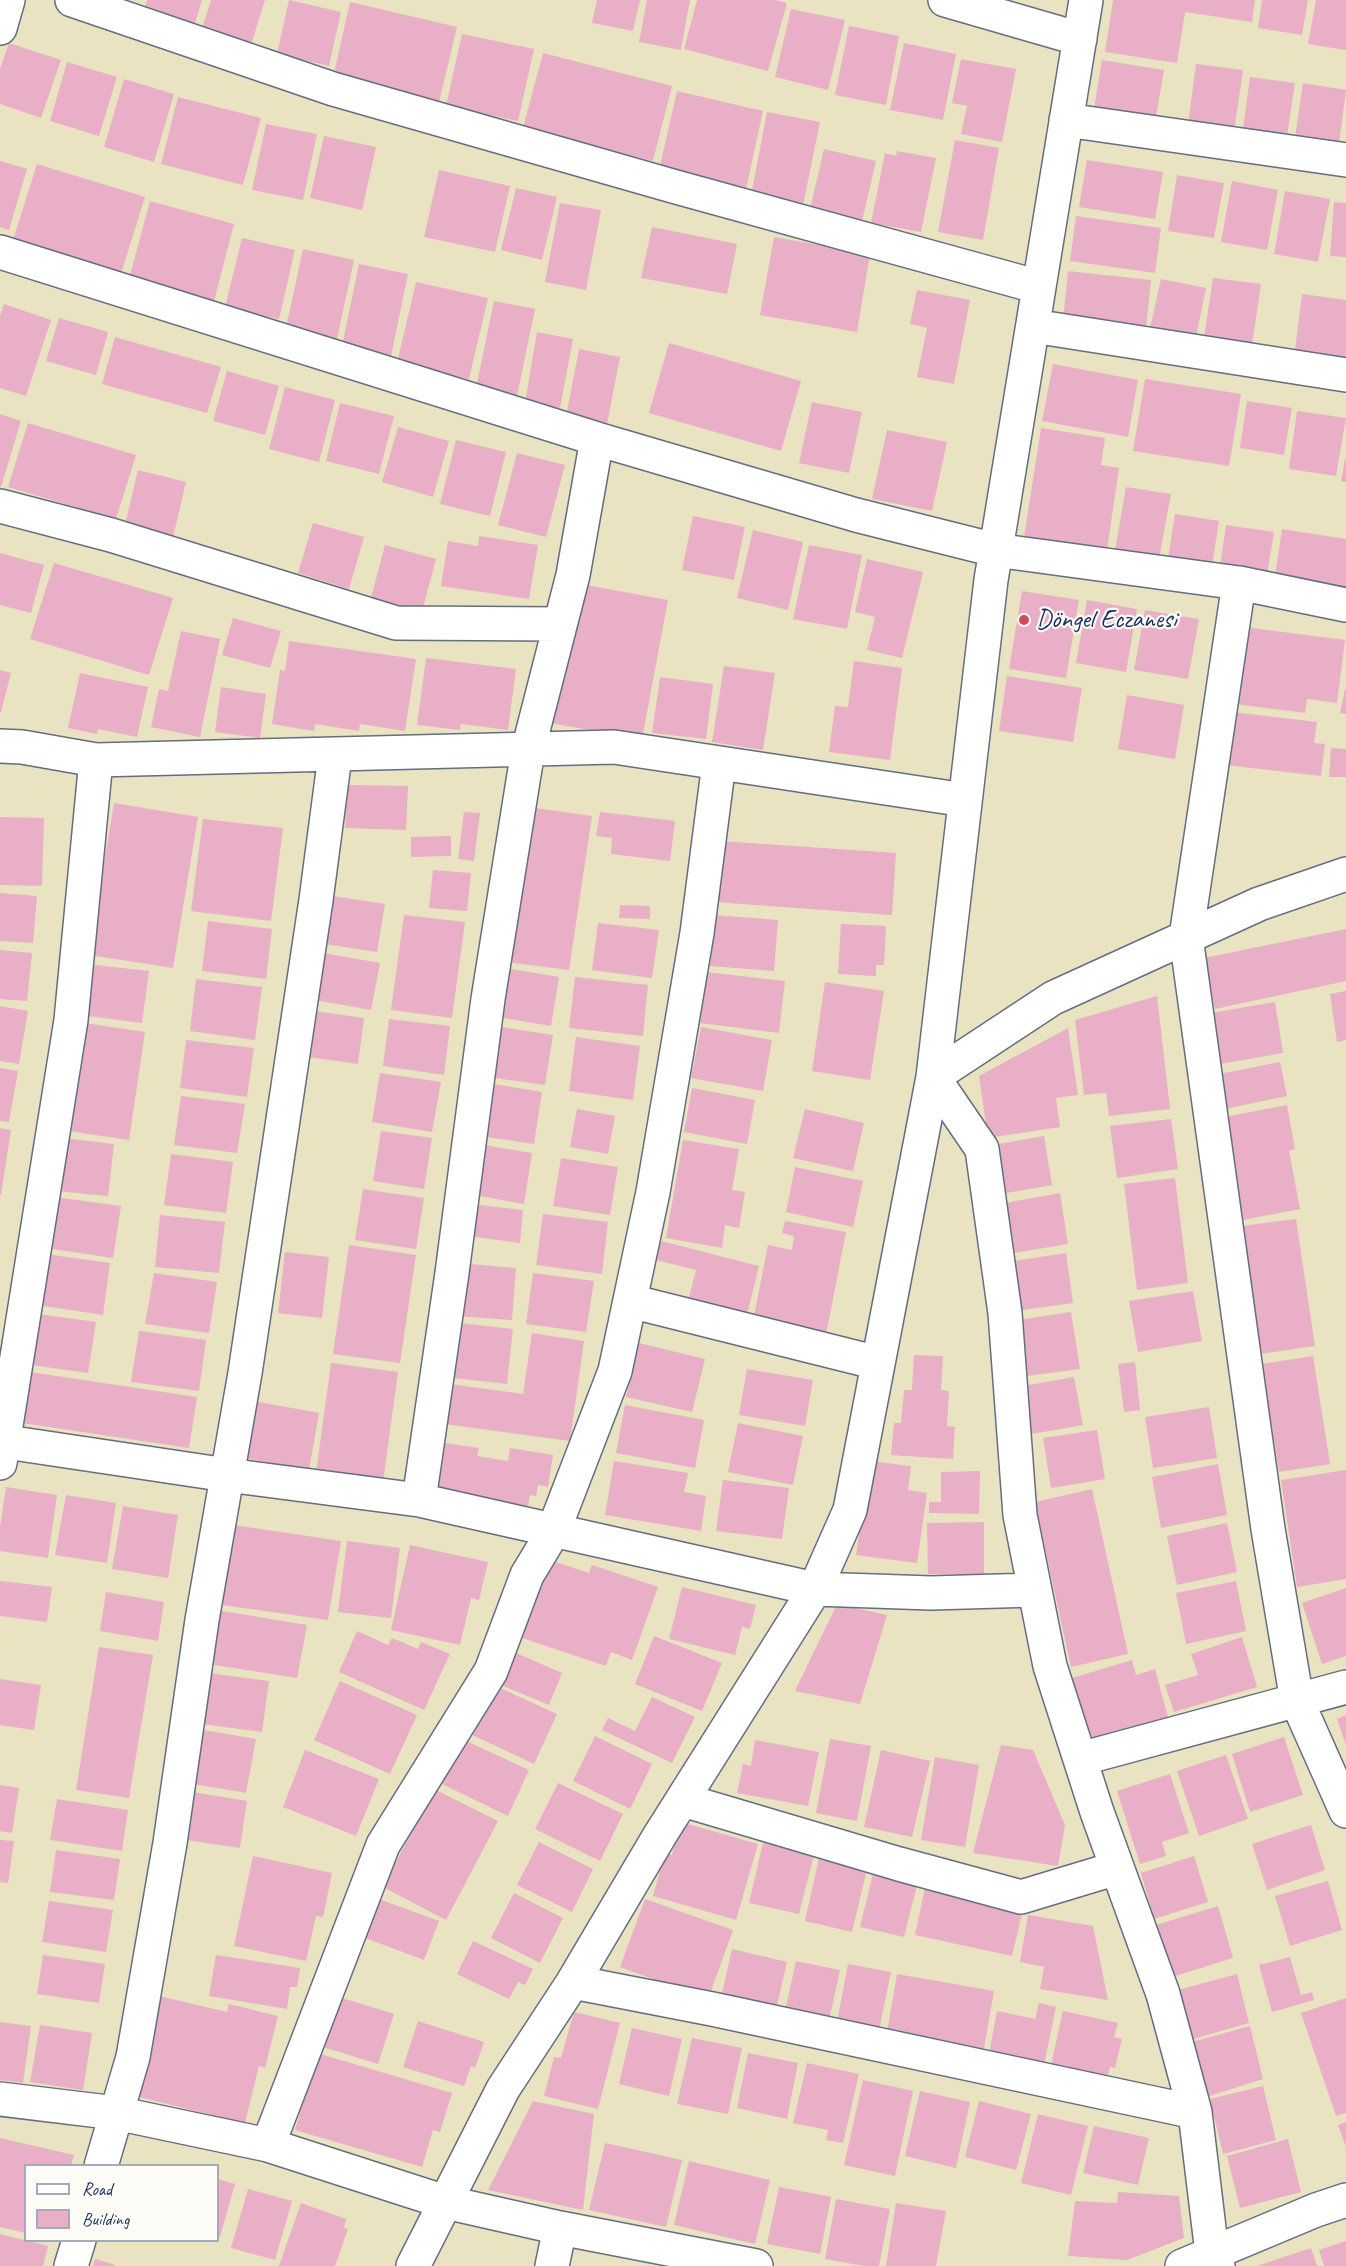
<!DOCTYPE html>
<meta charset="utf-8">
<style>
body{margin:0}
#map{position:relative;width:1346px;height:2266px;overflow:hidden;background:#e9e3c2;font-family:Caveat,sans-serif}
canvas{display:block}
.legend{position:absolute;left:24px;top:2164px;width:195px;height:78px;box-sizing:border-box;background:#fdfcf7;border:2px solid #a3aaba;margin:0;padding:8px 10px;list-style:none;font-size:18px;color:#1b2f5e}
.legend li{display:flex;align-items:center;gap:12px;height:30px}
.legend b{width:30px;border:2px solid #a3aaba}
</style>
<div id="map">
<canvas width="1346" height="2266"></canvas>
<ul class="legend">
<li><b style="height:8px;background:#fff"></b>Road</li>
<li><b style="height:16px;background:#e8afc6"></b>Building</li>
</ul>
</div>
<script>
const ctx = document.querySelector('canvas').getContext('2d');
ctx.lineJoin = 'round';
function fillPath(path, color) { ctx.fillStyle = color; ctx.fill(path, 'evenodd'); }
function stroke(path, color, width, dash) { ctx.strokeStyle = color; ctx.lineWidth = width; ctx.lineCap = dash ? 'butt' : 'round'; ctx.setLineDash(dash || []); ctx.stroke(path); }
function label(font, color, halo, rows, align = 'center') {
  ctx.font = font + ' Caveat,sans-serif'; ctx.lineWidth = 4.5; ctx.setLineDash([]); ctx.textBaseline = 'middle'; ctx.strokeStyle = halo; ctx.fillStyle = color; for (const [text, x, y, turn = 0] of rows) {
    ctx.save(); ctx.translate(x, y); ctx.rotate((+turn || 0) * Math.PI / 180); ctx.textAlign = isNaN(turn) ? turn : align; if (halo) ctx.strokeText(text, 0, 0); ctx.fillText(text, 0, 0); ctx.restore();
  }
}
fillPath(new Path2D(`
 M147 0H202L193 30 142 15Z
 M211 0H265L250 48 201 32Z
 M289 0 341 12 329 66 277 54Z
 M597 0H640L633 31 592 23Z
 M647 0H690L681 50 639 42Z
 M697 0H776L787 3 768 71 684 49Z
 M1113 0H1255L1252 22 1185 12 1177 63 1105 52Z
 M1262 0H1308L1302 35 1258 28Z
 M1316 0H1346V50L1308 44Z
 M350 2 457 27 439 102 333 78Z
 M791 9 845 20 828 90 775 77Z
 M849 26 899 36 886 105 835 95Z
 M462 34 534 49 518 121 446 106Z
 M9 43 61 60 41 118 0 104V69Z
 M904 43 956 54 943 120 890 110Z
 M543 53 672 86 653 161 523 128Z
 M961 59 1016 69 1002 142 961 134 967 106 952 103Z
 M1102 60 1164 70 1156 117 1094 108Z
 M67 62 117 77 99 136 50 121Z
 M1196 64 1243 70 1234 132 1188 126Z
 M1250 77 1295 83 1286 142 1242 136Z
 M124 79 174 94 154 162 104 147Z
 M1303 83 1346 90 1338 151 1294 144Z
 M677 91 763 111 746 189 659 170Z
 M178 97 261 118 243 185 161 164Z
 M767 112 820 122 803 205 751 195Z
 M266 124 317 134 303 200 252 190Z
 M324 136 376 147 362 210 310 198Z
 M955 140 999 148 983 240 938 232Z
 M824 149 876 161 862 221 810 209Z
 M897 151 936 158 921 232 871 223 885 153 896 156Z
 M1087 160 1163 172 1155 219 1079 207Z
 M0 161 27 169 9 230 0 227Z
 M37 164 145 197 120 277 12 243Z
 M439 170 510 186 495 252 424 237Z
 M1177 175 1224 183 1214 238 1168 231Z
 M1232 181 1278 190 1267 250 1221 242Z
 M516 188 557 197 542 260 501 250Z
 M1285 191 1330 199 1318 262 1274 254Z
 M150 201 234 224 213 305 128 283Z
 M1334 202 1346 203V257L1330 256Z
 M560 203 601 210 586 290 545 282Z
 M1076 216 1161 228 1155 273 1070 261Z
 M652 227 737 244 727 294 641 278Z
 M774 237 870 254 857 332 760 315Z
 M242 238 295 250 279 319 225 307Z
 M303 249 354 260 337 339 286 328Z
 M359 264 408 274 391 356 342 346Z
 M1068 271 1151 280 1146 329 1063 320Z
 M1213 278 1261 284 1251 352 1203 344Z
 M1161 279 1206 288 1195 342 1149 333Z
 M416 282 488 298 469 379 397 363Z
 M917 290 970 300 954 384 917 377 927 328 910 324Z
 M1302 294 1346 300V365L1294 358Z
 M494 301 535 309 517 396 476 388Z
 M4 304 51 320 26 396 0 388V316Z
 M59 318 108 332 96 375 46 361Z
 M537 332 573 339 560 408 525 402Z
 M115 337 221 367 207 413 102 384Z
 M669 343 801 381 781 451 649 413Z
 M579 349 620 357 607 424 566 416Z
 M1053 364 1138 380 1128 437 1042 421Z
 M227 371 279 386 265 435 213 421Z
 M1145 379 1241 394 1229 466 1133 451Z
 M285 387 335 400 319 462 269 449Z
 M1247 401 1292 408 1284 455 1240 448Z
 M812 402 862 412 849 473 799 463Z
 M340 403 394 416 379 474 326 461Z
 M1297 411 1346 418 1336 476 1289 469Z
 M0 414 21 421 1 487H0Z
 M28 423 136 455 116 519 8 487Z
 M398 427 449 441 433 497 382 482Z
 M1041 428 1105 438 1101 465 1119 468 1106 557 1023 544Z
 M887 430 947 442 932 511 872 499Z
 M456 440 506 452 490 516 440 504Z
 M517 453 565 465 546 537 498 525Z
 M1345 459H1346V482L1341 481Z
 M138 470 186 482 173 537 125 525Z
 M1126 487 1171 494 1158 564 1114 556Z
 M1175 514 1219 521 1211 572 1167 565Z
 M693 516 745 527 734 580 682 570Z
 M313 523 364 537 349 589 298 573Z
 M1226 525 1274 532 1266 580 1219 573Z
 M1282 529 1346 539V594L1274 582Z
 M753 530 803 542 788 610 737 598Z
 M479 536 538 545 529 599 441 586 448 541 478 546Z
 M385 545 436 559 422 612 371 598Z
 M809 545 862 555 847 629 793 619Z
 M0 553 44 565 31 613 0 605Z
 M867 559 923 572 902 658 867 650 875 617 855 612Z
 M54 563 173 598 149 675 30 639Z
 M575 583 668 600 642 739 549 723Z
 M1022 591 1079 600 1066 678 1009 669Z
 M1087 600 1137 609 1126 672 1076 663Z
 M1145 610 1199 619 1188 679 1134 670Z
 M233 618 281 631 270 668 222 655Z
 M1244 627 1345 640 1337 703 1307 699 1305 713 1234 704Z
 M181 631 220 639 200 737 151 727 159 689 168 691Z
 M289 641 416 659 405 731 360 724 359 731 315 724 314 731 272 724 280 670 285 671Z
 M426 658 516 669 508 730 461 724 460 730 417 725Z
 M854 661 902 668 890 760 829 752 835 706 848 707Z
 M724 666 775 673 763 750 712 742Z
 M0 670 11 673 1 712H0Z
 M80 673 148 687 137 737 98 729 97 734 68 728Z
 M1007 676 1082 688 1073 742 999 731Z
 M660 677 713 684 706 739 652 733Z
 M221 687 266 694 260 738 215 732Z
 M1345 689H1346V714L1340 713Z
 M1127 695 1184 705 1175 759 1118 749Z
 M1232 712 1317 722 1314 743 1325 744 1321 776 1225 765Z
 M1331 748 1346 749V777H1329Z
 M347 785 408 786 406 830 345 828Z
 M114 803 198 817 173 968 89 955Z
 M528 807 592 816 569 970 505 962Z
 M464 812 480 813 474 861 458 859Z
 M600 812 675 821 670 861 611 854 612 838 596 836Z
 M0 817 44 818 42 886 0 885Z
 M203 819 283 828 271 921 191 911Z
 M451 836V856L411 857V837Z
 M720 841 896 853 892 915 715 902Z
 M433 870 471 873 467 911 429 908Z
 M0 893 37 896 33 943 0 941Z
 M326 895 385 904 377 952 318 943Z
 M620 905 650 906V919L619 918Z
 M404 915 465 922 452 1018 391 1010Z
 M714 915 778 920 774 971 710 966Z
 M208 921 272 929 266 979 202 971Z
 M598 923 659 930 652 978 592 970Z
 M841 924 886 926 884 965H876V976L838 974Z
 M1346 929V981L1215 1009 1204 958Z
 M0 950 32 953 27 1001 0 999Z
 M318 952 380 963 371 1010 309 999Z
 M86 964 149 971 142 1023 80 1015Z
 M505 968 559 977 551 1026 497 1017Z
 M706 972 785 981 779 1033 700 1023Z
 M575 977 648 985 643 1036 569 1028Z
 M196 979 262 987 255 1040 190 1031Z
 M825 982 884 991 870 1080 812 1071Z
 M1346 991V1040L1337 1042 1330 994Z
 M1157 996 1170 1109 1109 1116 1106 1093 1084 1095 1075 1020Z
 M1275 1002 1283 1053 1220 1064 1211 1013Z
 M0 1006 28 1011 19 1064 0 1061Z
 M307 1010 364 1018 358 1064 301 1056Z
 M389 1019 450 1026 444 1075 383 1066Z
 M78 1022 145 1032 129 1140 62 1130Z
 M495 1026 553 1035 545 1085 488 1077Z
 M701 1027 772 1040 763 1091 691 1078Z
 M1068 1028 1078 1095 1056 1098 1060 1127 988 1138 979 1076Z
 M576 1037 640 1046 633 1100 569 1091Z
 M186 1040 254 1048 247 1097 180 1088Z
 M1280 1062 1287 1096 1225 1109 1219 1074Z
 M0 1068 18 1071 9 1122 0 1121Z
 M380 1073 441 1082 432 1132 372 1122Z
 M488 1083 542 1092 534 1144 480 1136Z
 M692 1088 755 1100 747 1144 684 1132Z
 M181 1096 245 1104 237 1153 174 1145Z
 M1287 1105 1295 1149 1289 1151 1300 1209 1243 1220 1224 1117Z
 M577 1109 615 1116 608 1154 570 1147Z
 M805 1109 864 1123 853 1171 793 1158Z
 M1171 1119 1178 1169 1117 1178 1110 1126Z
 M0 1128 11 1130 1 1195H0Z
 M381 1131 432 1138 424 1189 373 1181Z
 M1044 1136 1052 1185 1001 1194 993 1145Z
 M63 1138 114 1144 108 1196 56 1191Z
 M683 1140 739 1149 732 1190 745 1192 739 1228 725 1225 722 1248 666 1238Z
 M478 1144 532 1153 524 1204 469 1194Z
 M171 1154 233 1162 226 1213 164 1205Z
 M561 1158 618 1167 610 1215 553 1206Z
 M795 1167 863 1181 853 1227 786 1212Z
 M1175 1178 1188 1283 1137 1290 1124 1184Z
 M363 1189 424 1198 416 1249 355 1240Z
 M1060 1193 1068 1244 1008 1254 1000 1204Z
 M54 1197 121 1206 113 1258 46 1248Z
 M470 1204 523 1210 520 1243 467 1236Z
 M543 1214 608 1222 602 1274 536 1265Z
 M160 1215 225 1222 219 1273 155 1267Z
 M1296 1219 1315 1346 1260 1354 1242 1226Z
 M785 1221 846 1232 826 1335 753 1321 768 1245 792 1250 794 1236 782 1233Z
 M661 1241 759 1266 746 1319 687 1305 696 1270 656 1260Z
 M349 1245 416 1255 400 1363 333 1354Z
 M285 1252 329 1257 322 1318 278 1313Z
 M1066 1253 1073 1303 1016 1311 1008 1262Z
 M45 1254 110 1263 103 1315 37 1305Z
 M458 1263 516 1268 512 1320 454 1316Z
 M154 1273 217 1282 209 1333 145 1324Z
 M533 1273 594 1281 586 1332 526 1324Z
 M1193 1291 1202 1341 1138 1352 1129 1301Z
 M1071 1312 1080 1369 1019 1377 1011 1321Z
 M38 1314 96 1322 88 1373 31 1365Z
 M451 1322 513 1329 507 1384 444 1377Z
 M139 1331 206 1340 199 1391 131 1382Z
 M532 1333 584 1341 570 1441 437 1423 443 1383 523 1394Z
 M639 1343 705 1359 692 1412 626 1397Z
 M914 1355 943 1356 941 1390 949 1391 947 1426 955 1427 953 1459 891 1455 894 1423H901L904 1390H912Z
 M1313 1356 1330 1464 1279 1472 1262 1364Z
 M1135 1362 1140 1410 1124 1412 1118 1364Z
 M331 1363 398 1372 383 1482 316 1473Z
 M747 1369 813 1380 805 1426 739 1415Z
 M30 1372 197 1397 189 1448 22 1423Z
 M1074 1377 1083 1425 1026 1435 1018 1387Z
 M254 1401 319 1413 309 1470 244 1458Z
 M625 1405 704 1420 695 1468 616 1453Z
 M1209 1407 1217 1458 1153 1468 1145 1417Z
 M738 1423 803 1436 793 1485 728 1472Z
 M1097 1430 1105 1479 1051 1488 1043 1438Z
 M431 1441 479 1448 477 1456 508 1461 510 1448 553 1455 548 1487 538 1485 536 1496 530 1495 528 1506 423 1490Z
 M614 1461 688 1473 684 1492 706 1496 701 1531 605 1515Z
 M870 1461 911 1466 908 1490 927 1493 917 1563 856 1555Z
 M1218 1464 1227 1515 1161 1528 1152 1477Z
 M1346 1470V1579L1297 1587 1281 1480Z
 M980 1471 979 1514 929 1513V1502H941V1472Z
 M723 1480 789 1488 782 1539 716 1531Z
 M6 1487 57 1495 48 1558 0 1551V1527Z
 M1092 1489 1128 1654 1071 1667 1035 1502Z
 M66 1495 116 1503 107 1563 55 1555Z
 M123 1506 178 1515 168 1578 112 1569Z
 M984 1522V1578L959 1579V1574H928L927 1523Z
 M1227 1523 1237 1572 1177 1585 1167 1536Z
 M227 1524 341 1541 328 1620 215 1604Z
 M347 1541 400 1548 391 1618 338 1612Z
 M410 1545 488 1562 479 1600 471 1598 460 1645 391 1630Z
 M546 1559 589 1573 592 1565 658 1587 632 1660 611 1652 606 1666 519 1637Z
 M0 1581 52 1587 47 1622 0 1616Z
 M1236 1581 1246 1631 1186 1644 1176 1593Z
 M682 1587 756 1605 750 1629 742 1627 735 1655 669 1639Z
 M1346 1588V1656L1322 1664 1302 1603Z
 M106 1592 164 1602 158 1641 100 1631Z
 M837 1604 887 1615 860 1704 795 1691Z
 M211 1609 307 1625 297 1678 202 1663Z
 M357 1631 388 1645 392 1638 418 1649 421 1642 450 1654 424 1710 339 1672Z
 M654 1636 722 1663 702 1711 635 1684Z
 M1242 1637 1257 1687 1174 1712 1165 1685 1198 1675 1191 1654Z
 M99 1647 153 1655 129 1798 76 1790Z
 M505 1648 562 1673 549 1705 491 1681Z
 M1132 1660 1136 1675 1155 1669 1168 1717 1086 1740 1069 1679Z
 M201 1672 269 1681 262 1732 194 1723Z
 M0 1679 41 1685 34 1730 0 1725Z
 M340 1681 417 1715 390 1774 314 1740Z
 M487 1682 557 1714 534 1764 464 1731Z
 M652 1697 695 1717 672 1763 602 1730 608 1718 635 1731Z
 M1346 1715V1745L1337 1719Z
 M192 1728 256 1739 246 1793 182 1782Z
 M595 1736 652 1764 630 1809 573 1781Z
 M1284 1737 1303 1795 1250 1812 1232 1754Z
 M460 1738 529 1770 508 1816 438 1782Z
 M830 1739 871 1746 857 1821 816 1813Z
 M755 1740 819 1752 808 1806 737 1793 743 1764 751 1766Z
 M1001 1745 1033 1750 1065 1825 1058 1866 973 1853Z
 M305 1750 379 1779 356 1836 283 1807Z
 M881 1750 930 1761 912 1837 864 1827Z
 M1226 1755 1248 1819 1199 1836 1177 1771Z
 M935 1757 979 1765 965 1847 921 1840Z
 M1170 1774 1189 1833 1162 1842 1166 1856 1140 1864 1117 1791Z
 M558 1783 623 1814 600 1861 535 1829Z
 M0 1785 19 1788 12 1833 0 1831Z
 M434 1789 498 1821 446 1920 383 1887Z
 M180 1790 247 1801 240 1848 173 1838Z
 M57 1799 128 1810 122 1851 50 1840Z
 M681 1822 758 1844 736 1920 653 1896 665 1853 672 1855Z
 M1311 1825 1325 1870 1267 1890 1252 1844Z
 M0 1840 14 1841 8 1883 0 1882Z
 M539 1842 593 1869 572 1912 517 1885Z
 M763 1843 814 1855 799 1914 749 1903Z
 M56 1850 120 1859 114 1900 50 1892Z
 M253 1856 332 1873 323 1917 316 1916 306 1961 234 1946Z
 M1194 1856 1208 1902 1154 1919 1141 1873Z
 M819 1858 867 1869 852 1932 805 1921Z
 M874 1870 918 1881 904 1937 860 1927Z
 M1328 1881 1342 1930 1290 1946 1275 1896Z
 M925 1888 1023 1909 1012 1956 915 1935Z
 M514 1893 563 1918 540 1963 491 1938Z
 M379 1899 439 1921 424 1960 365 1938Z
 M645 1899 733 1930 708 1999 620 1967Z
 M49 1901 113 1910 106 1952 42 1942Z
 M1218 1906 1233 1958 1172 1977 1156 1925Z
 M1028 1915 1093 1926 1108 2000 1040 1989 1044 1967 1020 1962Z
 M473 1941 533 1969 525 1985 518 1982 509 1999 457 1974Z
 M732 1949 787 1962 776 2010 721 1998Z
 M43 1955 105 1964 99 2003 37 1994Z
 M216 1955 300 1968 297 1987H290L287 2009 209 1996Z
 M1290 1957 1301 1995 1312 1992 1314 2000 1272 2012 1259 1965Z
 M796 1961 840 1970 829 2021 785 2011Z
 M848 1964 891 1972 878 2035 836 2027Z
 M897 1974 994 1991 983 2054 886 2038Z
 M1237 1974 1249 2023 1190 2040 1178 1990Z
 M155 1995 227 2012 229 2004 278 2016 265 2068 259 2066 245 2123 131 2095Z
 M339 1997 394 2014 378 2064 323 2047Z
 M1346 1998V2113L1336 2116 1301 2013Z
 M1039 2003 1056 2007 1043 2070 988 2059 997 2011 1035 2019Z
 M1063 2011 1118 2023 1114 2037 1122 2039 1115 2068 1110 2067 1105 2086 1049 2074Z
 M574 2012 620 2023 598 2109 544 2096 554 2057 561 2058Z
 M418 2021 484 2042 475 2068 471 2066 464 2086 403 2067Z
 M0 2022 31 2026 23 2083 0 2080Z
 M40 2025 92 2033 83 2090 30 2082Z
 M1250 2026 1263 2079 1206 2097 1192 2042Z
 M632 2028 682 2039 669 2096 619 2084Z
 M692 2038 742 2048 728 2114 677 2104Z
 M317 2053 452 2093 440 2132 433 2130 422 2167 295 2130Z
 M748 2053 798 2063 787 2119 737 2108Z
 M807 2063 859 2074 843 2143 826 2140 828 2130 793 2123Z
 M863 2080 913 2091 895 2176 844 2165Z
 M1263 2086 1276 2140 1223 2154 1210 2099Z
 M920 2091 970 2102 956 2168 905 2156Z
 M533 2101 594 2114 583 2210 488 2190Z
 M979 2101 1031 2114 1016 2170 965 2157Z
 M1038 2114 1088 2126 1071 2195 1021 2183Z
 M1346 2122V2147L1338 2125Z
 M1094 2126 1149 2138 1138 2185 1083 2173Z
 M0 2138 74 2155 71 2166H26V2233L0 2227Z
 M1288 2139 1301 2192 1240 2208 1227 2156Z
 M605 2143 682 2160 666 2227 589 2210Z
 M689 2161 770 2180 755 2244 674 2225Z
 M218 2179 235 2184 220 2237 218 2236Z
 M779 2187 831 2197 820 2254 767 2244Z
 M248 2189 292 2201 275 2260 231 2248Z
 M1118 2192 1179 2196 1184 2238 1127 2260 1068 2256 1075 2201 1117 2203Z
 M836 2199 890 2209 879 2266H864L825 2259Z
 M301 2203 346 2219 344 2228 348 2229 335 2266H279Z
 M896 2203 946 2211 936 2266H886Z
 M0 2234 48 2246 43 2266H0Z
 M1346 2241V2266H1324L1319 2250Z
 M1311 2248 1317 2266H1257Z
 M95 2259 115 2265V2266H93Z`), '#e8afc6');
const minor = new Path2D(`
 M72 0 333 89 676 187 1039 287
 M945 0 1080 39
 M0 28 8 0
 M1066 120 1346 160
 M0 252 597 439
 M1033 326 1346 375
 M0 506 111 535 396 623 560 624
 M1239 583 1346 605
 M0 746 22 747 96 760
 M630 1301 878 1363
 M0 1441 227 1475 419 1500 815 1589 931 1593 1035 1590
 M0 1463 71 1020 96 760 614 747 965 800
 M419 1500 452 1273 488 999 528 750 573 575 597 439 856 515 995 550 1239 583 1186 937 1268 1529 1297 1701 1346 1811
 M1080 1759 1346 1687
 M683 1800 899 1864 1021 1897 1117 1868
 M573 1982 712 2009 1195 2112
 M0 2099 116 2113 268 2145 445 2202 560 2228 552 2266
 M268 2145 383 1845 491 1671 527 1575 553 1532 615 1371 653 1192 697 933 719 763
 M101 2166 133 2057 170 1843 202 1620 245 1373 316 900 335 756
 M560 2228 756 2266
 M71 2266 79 2240
 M413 2266 503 2089 573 1982 660 1835 815 1589 850 1510 933 1077 991 580 1086 0
 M1182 2266 1316 2210 1346 2200
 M1218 2266 1212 2253 1195 2112 1163 1994 1097 1812 1050 1666 1020 1515 1005 1313 982 1149 933 1077 1053 998 1259 904 1346 874`);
stroke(minor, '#636e81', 36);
stroke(minor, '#fff', 33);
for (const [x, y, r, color] of [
 [1024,620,6,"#d1495b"]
]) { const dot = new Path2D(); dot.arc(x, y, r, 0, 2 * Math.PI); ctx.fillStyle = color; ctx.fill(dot); stroke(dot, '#fdfcf7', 2); }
label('26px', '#1b2f5e', '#fdfcf7', [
 ["Döngel Eczanesi",1036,620]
], 'left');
</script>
